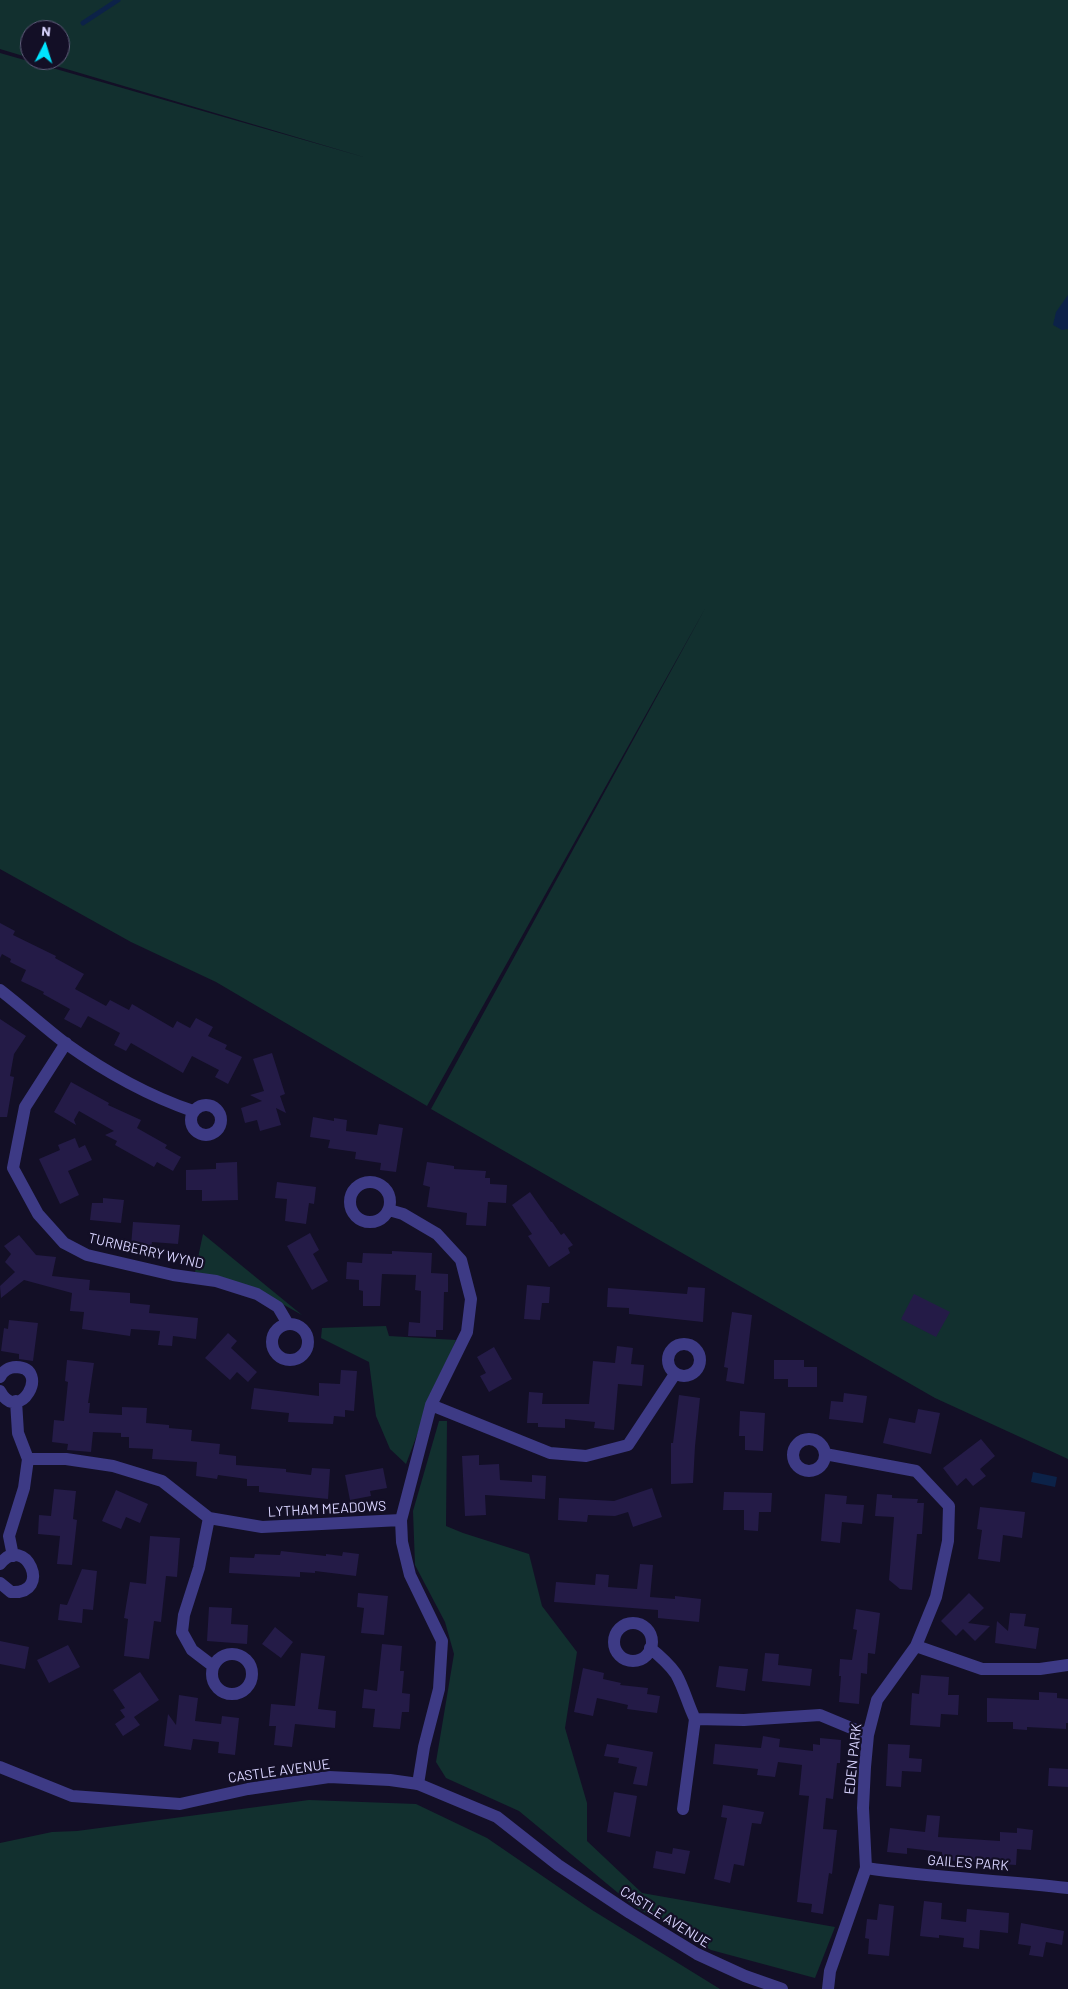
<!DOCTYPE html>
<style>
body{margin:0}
#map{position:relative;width:1068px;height:1989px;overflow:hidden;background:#130f26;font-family:Barlow,sans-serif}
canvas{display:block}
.north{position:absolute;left:20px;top:20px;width:50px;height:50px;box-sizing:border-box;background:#130f26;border:1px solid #625e7d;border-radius:50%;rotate:5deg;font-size:14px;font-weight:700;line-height:20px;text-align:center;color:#d9d4ff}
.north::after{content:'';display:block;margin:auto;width:18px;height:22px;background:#00e5ff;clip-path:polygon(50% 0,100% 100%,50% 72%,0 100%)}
</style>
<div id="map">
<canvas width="1068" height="1989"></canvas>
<div class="north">N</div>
</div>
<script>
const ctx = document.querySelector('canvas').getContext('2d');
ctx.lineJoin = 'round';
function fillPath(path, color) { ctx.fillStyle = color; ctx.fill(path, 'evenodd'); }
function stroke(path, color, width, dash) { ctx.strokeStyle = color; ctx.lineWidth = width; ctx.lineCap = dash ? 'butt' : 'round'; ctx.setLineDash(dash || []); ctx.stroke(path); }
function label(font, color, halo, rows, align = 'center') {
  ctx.font = font + ' Barlow,sans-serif'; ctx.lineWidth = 4.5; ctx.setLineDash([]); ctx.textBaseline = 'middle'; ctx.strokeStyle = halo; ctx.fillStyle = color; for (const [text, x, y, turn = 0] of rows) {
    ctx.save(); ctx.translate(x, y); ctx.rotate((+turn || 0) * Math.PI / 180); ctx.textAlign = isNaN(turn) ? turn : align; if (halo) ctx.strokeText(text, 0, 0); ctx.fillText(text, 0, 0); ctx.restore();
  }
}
fillPath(new Path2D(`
 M0 0H1068V1459L935 1398 431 1109 706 607 427 1106 216 982 131 942 0 869V53L367 158 36 60H60V30H30V58L0 49Z
 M203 1234 302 1315 254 1288 195 1272Z
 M386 1326 389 1336 456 1340 426 1411 406 1464 390 1449 376 1416 369 1362 321 1338 322 1328Z
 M439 1421H447L446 1526 463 1533 529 1554 542 1606 577 1652 565 1728 587 1803V1841L642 1893 835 1927 815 1978 711 1950 635 1907 519 1811 446 1778 436 1762 454 1654 445 1622 415 1565 413 1511Z
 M309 1800 416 1804 487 1838 592 1910 720 1989H0V1843L52 1832 77 1831Z`), '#12302f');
fillPath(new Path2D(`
 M1068 295V329L1062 330 1053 325 1056 312Z
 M1033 1472 1057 1477 1055 1487 1031 1482Z`), '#0c2248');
stroke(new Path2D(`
 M83 23 118 0`), '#0c2248', 5);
fillPath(new Path2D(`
 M0 923 15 931 13 935 56 956 55 958 84 974 75 989 106 1006 110 1000 129 1010 132 1004 173 1028 177 1021 190 1028 196 1018 213 1027 208 1036 227 1045 225 1049 242 1057 228 1084 215 1077 219 1070 192 1056 183 1073 131 1043 126 1051 114 1045 120 1033 88 1016 81 1028 64 1019 70 1009 43 994 44 992 21 981 26 970 10 962 11 959 2 954 0 958Z
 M0 1019 26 1036 14 1054 10 1076 14 1077 7 1117H0Z
 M272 1053 285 1094 280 1096 286 1113 276 1108 281 1125 260 1131 257 1120 245 1123 241 1108 262 1101 250 1095 264 1091 253 1059Z
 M71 1082 109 1103 108 1105 141 1120 137 1128 167 1145 165 1148 181 1157 173 1171 157 1162 154 1167 115 1145 117 1141 105 1135 114 1131 79 1111 74 1120 76 1125 54 1112Z
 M313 1117 334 1121V1118L347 1120 346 1131 377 1135 379 1124 403 1128 396 1172 380 1170 381 1163 355 1159 356 1152 328 1148 330 1140 310 1137Z
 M75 1138 79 1148 85 1145 92 1160 68 1171 79 1195 60 1204 39 1159 60 1150 58 1145Z
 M237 1162 238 1200 202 1201V1190H186V1170L216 1169V1163Z
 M427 1162 454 1166V1169L486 1171 485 1178H490V1184L507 1185 506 1203 488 1202 486 1226 466 1225 467 1213 427 1207 430 1187 423 1185Z
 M277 1182 316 1187 314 1204 309 1203 306 1224 285 1221 287 1199 275 1198Z
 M530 1192 551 1222H552L561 1235 564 1233 573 1245 568 1248 570 1253 549 1267 528 1236 532 1234 512 1205Z
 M103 1198 124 1200 121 1223 90 1220 92 1203H103Z
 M133 1222 180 1225 178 1244 152 1242 151 1248 131 1246Z
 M310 1233 319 1250 313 1254 328 1281 312 1290 287 1246Z
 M19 1235 36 1255 56 1257 52 1276 90 1280 89 1290 130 1293V1303L150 1305 149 1313 198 1318 196 1339 173 1336 172 1346 158 1345 160 1331 131 1329 130 1336 82 1329 84 1312 70 1311 72 1293 24 1280 1 1298 0 1286 15 1272 5 1262 11 1254 4 1246Z
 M392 1251 432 1253 431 1273 448 1274V1292H444L443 1330H436V1337L408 1336 409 1322 420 1323 421 1291 415 1290 416 1275 382 1274 380 1306H363V1291L359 1290V1280L346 1279 347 1262 362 1263 363 1253 392 1254Z
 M527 1285 550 1287 549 1303H542L540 1320 524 1319Z
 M688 1287 705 1288 703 1322 629 1314V1308L607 1307 608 1288 687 1294Z
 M914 1294 950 1312 936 1337 901 1319Z
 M732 1312 752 1315 744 1384 726 1381 728 1368 724 1367Z
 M9 1320 38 1323 33 1361 19 1359V1354L1 1351 4 1328 8 1329Z
 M228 1333 237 1341 231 1348 257 1372 248 1382 237 1372 230 1380 205 1358Z
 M617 1346 633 1348 631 1364 644 1365 642 1386 618 1384 614 1430 594 1428 595 1422 565 1419V1428L538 1427V1423H527L529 1392 543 1393 542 1404H589L593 1361 615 1363Z
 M494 1347 512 1379 489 1392 480 1376 486 1373 477 1357Z
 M67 1360 94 1363 88 1403H90L89 1413 122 1415V1407L147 1408 146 1423 169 1425V1428L192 1430 191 1441 220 1444 219 1454 236 1456V1465L286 1469V1472L311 1475 312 1468 330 1469 328 1499 259 1492V1486H247V1479L218 1475 217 1479 196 1476 197 1462 152 1459 153 1449 129 1448V1437H121V1433L93 1432 91 1452 67 1450 68 1444 52 1442 54 1420 64 1421 68 1382 65 1381Z
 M774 1360H804V1367H817V1387H788V1379H774Z
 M341 1370 357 1371 354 1411 345 1410V1417L334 1416 333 1424 288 1422 289 1413 251 1409 254 1388 319 1396V1383L340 1384Z
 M844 1393 867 1396 863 1423 829 1419 831 1401 843 1402Z
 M679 1395 700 1398 695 1446 693 1483 671 1484V1443H673Z
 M918 1409 940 1413 931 1454 883 1443 889 1418 915 1423Z
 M740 1411 765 1413 763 1451 745 1450V1436H739Z
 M981 1439 995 1456 980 1469 986 1476 973 1486 966 1478 957 1486 943 1468Z
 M479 1455V1465L499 1464 500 1480 532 1482V1475L546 1476 545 1499 485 1495 486 1515 465 1516 462 1456Z
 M383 1468 387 1488 370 1491 371 1496 350 1500 345 1475Z
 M652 1488 662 1517 633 1527 628 1512 615 1516 588 1515 587 1522 558 1520 559 1498 614 1501Z
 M54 1489 76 1491 73 1519 77 1520 72 1565 57 1564 60 1536 38 1534 39 1515 51 1516Z
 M116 1490 148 1504 140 1523 126 1517 121 1529 102 1521Z
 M724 1492 772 1493 771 1512H759L758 1531 744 1530V1510H723Z
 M825 1494 847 1496 846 1504 864 1505 862 1524 842 1522 840 1543 821 1541Z
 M877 1494 892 1495V1498L918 1499 917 1503H924L922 1534H917L912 1590 900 1589 889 1580 894 1517 875 1516Z
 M980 1507 1025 1512 1022 1538 1003 1535 1000 1562 978 1559 982 1530 977 1529Z
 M150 1536 180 1538 177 1577 166 1576 161 1622 154 1621 149 1659 124 1656 128 1619 124 1618 130 1582 146 1584Z
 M281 1551 326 1556V1554L342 1556 343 1552 359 1554 356 1576 315 1571V1573L300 1572V1577L229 1573 230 1557 254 1558 255 1554 280 1555Z
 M640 1564 653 1565 650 1597 675 1599V1596L701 1599 699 1622 658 1618V1610L554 1602 556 1582 595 1585 596 1574 609 1575 608 1587 637 1589Z
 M82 1569 97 1571 93 1610 83 1609 82 1623 58 1620 60 1604 67 1605Z
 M358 1593 388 1596 384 1635 361 1633 364 1608 357 1607Z
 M969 1593 984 1608 968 1623 990 1626 975 1641 963 1629 956 1636 941 1621Z
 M209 1607 232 1608 231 1624 248 1625 247 1644 207 1641Z
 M856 1609 880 1613 875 1654 868 1653 867 1674 861 1673 859 1704 839 1702 841 1676H839L840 1659 852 1660 857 1630 853 1629Z
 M1010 1613 1026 1614 1024 1626 1039 1628 1036 1649 995 1643 997 1621 1008 1631Z
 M275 1627 293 1642 281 1658 262 1644Z
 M0 1641 29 1647 25 1669 0 1664Z
 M382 1644 402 1646 400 1671H404L402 1693 410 1694 409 1712H402L400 1729 373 1727 375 1709 362 1708 364 1689 377 1691Z
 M68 1645 80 1667 49 1683 37 1660Z
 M301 1653 325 1656 318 1709 336 1711 335 1728 295 1724 292 1747 274 1745 276 1726H269L271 1704 295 1706Z
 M765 1653 779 1654 778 1665 812 1669 810 1686 762 1681Z
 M719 1666 748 1669 745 1691 716 1687Z
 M583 1668 604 1673 603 1679 621 1683 620 1685 648 1688 647 1694 660 1696 657 1713 627 1709 628 1705 597 1698 593 1716 574 1712Z
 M140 1672 159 1700 134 1717 140 1725 123 1736 115 1724 125 1717 120 1710 125 1708 113 1690Z
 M921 1675 949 1677 948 1695H959L958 1715 941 1714 940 1727 910 1725 912 1693 919 1694Z
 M1039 1692 1057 1693V1698L1068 1699V1723H1066V1729L1027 1727V1730L1013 1729V1722H987V1698L1039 1700Z
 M179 1695 198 1698 195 1721 221 1724 222 1716 239 1718 235 1755 218 1753 219 1742 193 1739 191 1750 164 1746 168 1714 176 1725Z
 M763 1736 780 1739 779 1747 813 1751V1744L820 1745V1738L841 1740 840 1763H837L833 1799 826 1798 823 1829 837 1830 832 1874 829 1873 823 1914 811 1912 812 1904 797 1902 809 1796 799 1795 802 1765 778 1762 775 1777 757 1775 758 1769 713 1764 715 1744 761 1748Z
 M607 1744 653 1752 647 1786 633 1784 637 1767 618 1763 619 1758 604 1756Z
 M888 1744 910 1745 909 1758 922 1759 921 1772 902 1771 901 1787 886 1786Z
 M1049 1768 1068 1769V1787L1048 1786Z
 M614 1792 637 1796 630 1837 607 1832Z
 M723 1805 764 1812 761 1824 752 1823 744 1866 734 1864 730 1883 714 1879 727 1818 721 1817Z
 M927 1815 940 1816 938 1837 1000 1841V1832L1017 1833V1828L1033 1830 1031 1850 1017 1849 1016 1865 942 1860V1852L907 1848V1854L887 1852 890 1828 925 1832Z
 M673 1848 690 1851 685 1874 653 1868 656 1851 672 1854Z
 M924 1901 942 1903 941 1919 966 1922 967 1909 1009 1913 1008 1933 980 1930 979 1949 963 1947 964 1938 939 1935V1938L920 1936Z
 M879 1904 894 1906 889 1956 868 1954 869 1939 865 1938 867 1919 877 1920Z
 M1021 1923 1064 1931 1062 1945 1046 1942 1043 1957 1029 1955 1031 1946 1018 1944Z`), '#241b47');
stroke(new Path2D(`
 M0 990C22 1007 43 1026 65 1043 104 1071 149 1096 193 1111
 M66 1043 25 1107 13 1168 38 1214 64 1243 87 1255 173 1275 216 1281 257 1294 278 1307 288 1324
 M191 1120a15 15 0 1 1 30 0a15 15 0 1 1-30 0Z
 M350 1202a20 20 0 1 1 40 0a20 20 0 1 1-40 0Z
 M272 1342a18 18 0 1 1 36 0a18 18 0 1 1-36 0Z
 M668 1360a16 16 0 1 1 32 0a16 16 0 1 1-32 0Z
 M0 1377C3 1371 9 1367 16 1367 52 1368 19 1426 0 1391
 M431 1405 550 1453 586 1456 628 1445 675 1374
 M793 1455a16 16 0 1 1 32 0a16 16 0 1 1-32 0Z
 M825 1454 916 1471 949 1506 948 1541 936 1597 916 1646 877 1700 868 1735 865 1767 863 1808 866 1868 830 1971 828 1989
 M28 1459H66L113 1466 162 1481 209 1518 262 1527 401 1520 431 1405 467 1332 471 1299 461 1260 437 1234 403 1214 389 1210
 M209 1518 199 1568 184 1615 182 1632 192 1650 213 1666
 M401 1520 402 1542 410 1575 442 1641 439 1689 424 1747 418 1784
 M13 1556 9 1536 24 1488 28 1459 18 1433 16 1401
 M0 1564C25 1532 54 1595 11 1592L0 1583
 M614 1642a19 19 0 1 1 38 0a19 19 0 1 1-38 0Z
 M916 1646 982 1669H1040L1068 1665
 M650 1648C660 1656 669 1664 676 1674 684 1688 688 1705 695 1719L744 1720 820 1715 868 1735
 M212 1674a20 20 0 1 1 40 0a20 20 0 1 1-40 0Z
 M683 1809 695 1719
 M866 1868C933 1878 1001 1880 1068 1888`), '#3d3a85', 12);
stroke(new Path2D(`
 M0 1767 72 1796 180 1804 248 1789 329 1777 390 1780 418 1784 497 1817 558 1865 630 1913 697 1954 745 1976 782 1989`), '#3d3a85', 12);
label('14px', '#d9d4ff', '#130f26', [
 ["TURNBERRY WYND",146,1251,13],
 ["LYTHAM MEADOWS",327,1509,-3],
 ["EDEN PARK",853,1759,-84],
 ["CASTLE AVENUE",279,1771,-8],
 ["GAILES PARK",968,1863,4],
 ["CASTLE AVENUE",665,1917,32]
]);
</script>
